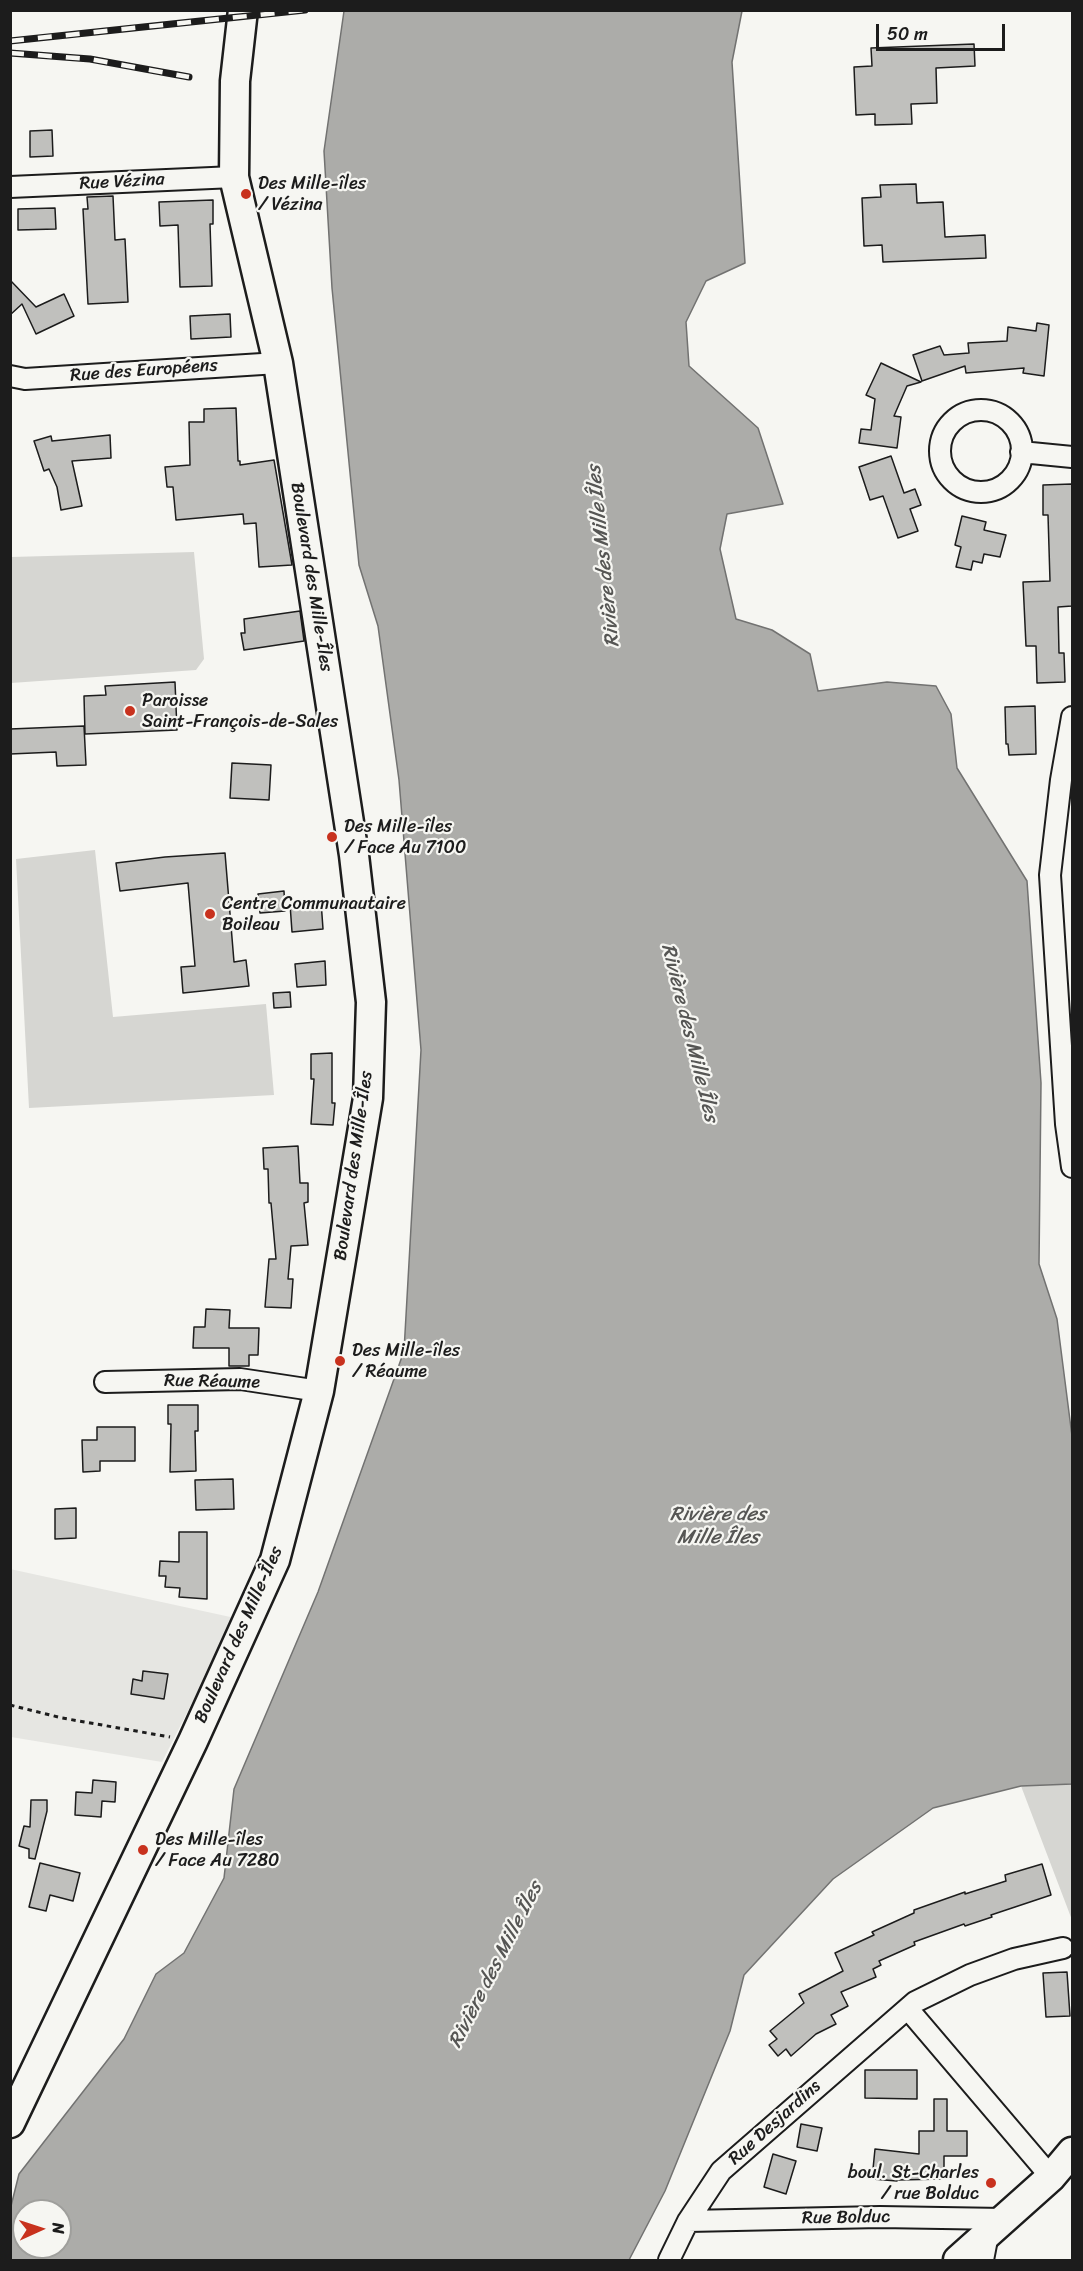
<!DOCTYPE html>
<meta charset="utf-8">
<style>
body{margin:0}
#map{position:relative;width:1083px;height:2271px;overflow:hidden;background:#f6f6f2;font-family:Sriracha,sans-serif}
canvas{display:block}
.frame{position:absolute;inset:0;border:12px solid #1c1c1c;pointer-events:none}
.north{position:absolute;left:12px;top:2199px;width:60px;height:60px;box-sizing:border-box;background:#f6f6f2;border:2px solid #9f9f9c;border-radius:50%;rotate:87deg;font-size:16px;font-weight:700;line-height:24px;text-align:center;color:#1c1c1c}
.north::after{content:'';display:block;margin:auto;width:21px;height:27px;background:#c8321e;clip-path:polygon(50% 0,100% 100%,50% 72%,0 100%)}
.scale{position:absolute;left:876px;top:24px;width:129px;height:27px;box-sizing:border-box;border:3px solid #1c1c1c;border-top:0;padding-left:8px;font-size:18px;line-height:21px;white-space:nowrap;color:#1c1c1c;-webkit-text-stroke:4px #f6f6f2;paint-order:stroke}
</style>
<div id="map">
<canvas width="1083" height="2271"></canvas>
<div class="frame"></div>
<div class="north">N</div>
<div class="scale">50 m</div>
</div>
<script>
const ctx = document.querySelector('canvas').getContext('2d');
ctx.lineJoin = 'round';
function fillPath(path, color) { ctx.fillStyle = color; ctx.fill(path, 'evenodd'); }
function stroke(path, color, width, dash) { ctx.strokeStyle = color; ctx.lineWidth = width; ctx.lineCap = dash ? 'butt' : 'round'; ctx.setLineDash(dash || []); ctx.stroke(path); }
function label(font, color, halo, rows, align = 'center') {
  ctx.font = font + ' Sriracha,sans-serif'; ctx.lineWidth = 4.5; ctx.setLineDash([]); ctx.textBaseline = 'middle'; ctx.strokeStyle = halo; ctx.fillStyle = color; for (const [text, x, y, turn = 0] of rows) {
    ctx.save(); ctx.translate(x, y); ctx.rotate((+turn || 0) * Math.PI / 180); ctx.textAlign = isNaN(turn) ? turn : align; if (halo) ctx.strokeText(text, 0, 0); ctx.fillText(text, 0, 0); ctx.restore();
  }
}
fillPath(new Path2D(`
 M10 1569 235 1618 162 1762 11 1737Z`), '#e6e6e2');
fillPath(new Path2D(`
 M194 552 204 659 196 670 11 683V557Z
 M95 850 113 1017 266 1004 274 1095 29 1108 16 859Z
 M1072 1784V1920L1021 1786Z`), '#d6d6d2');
const water = new Path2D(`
 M344 11H742L732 62 745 263 706 281 686 322 689 366 758 428 783 504 727 514 720 549 736 619 772 630 810 654 818 691 887 682 936 686 951 714 957 768 1027 881 1041 1083 1039 1264 1057 1319 1072 1436V1784L1021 1786 933 1808 833 1879 744 1975 730 2031 665 2191 629 2260H11V2206L19 2174 124 2039 156 1974 184 1953 224 1878 234 1789 318 1592 404 1351 421 1050 399 780 378 626 359 565 332 288 324 151ZM24 2211H60V2247H24Z`);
fillPath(water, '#acaca9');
stroke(water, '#727271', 1.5);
const building = new Path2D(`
 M974 44 975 66 936 68 937 103 911 104 912 124 875 125V114L856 115 854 67 872 66 871 48Z
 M52 130 53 156 30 157V131Z
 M916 184 917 203 943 202 945 237 985 235 986 258 883 262 882 245 864 246 862 198 881 197 880 185Z
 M113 196 115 240 125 239 128 302 88 304 83 209H88L87 197Z
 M213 200V224H210L212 286 180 287 178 225 160 226 159 202Z
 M55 208 56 229 18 230V209Z
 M10 280 36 307 64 294 74 316 36 334 22 304 10 315Z
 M230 314 231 337 191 339 190 316Z
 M1037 323 1049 325 1044 376 1023 373 1024 368 966 373 965 366 922 381 913 355 940 346 944 355 969 353 968 343 1007 341 1008 327 1036 331Z
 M881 363 921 382 907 386 894 416 901 417 897 448 859 443 861 429 871 430 875 399 866 395Z
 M236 408 238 461H240V465L274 460 292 565 259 567 256 523 244 524 243 514 176 520 173 487H167L165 467 190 465 189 422H204V409Z
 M110 435 111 458 72 461 82 506 61 510 57 487 49 469 44 471 34 441 51 436 52 441Z
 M891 456 904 493 915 489 921 505 910 509 918 531 898 538 883 496 870 500 859 467Z
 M1072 484V606L1058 607 1059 653H1064L1065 682 1037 683 1036 646H1026L1023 582 1050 581 1048 515H1043V485Z
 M962 516 986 522 984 530 1006 535 1000 557 984 554 982 563 973 561 971 570 956 567 961 547 955 545Z
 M300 611 304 641 244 650 241 633H245L244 619Z
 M175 682 177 730 85 734 84 696 106 695 105 686Z
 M1035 706 1036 754 1009 755 1008 744H1006L1005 707Z
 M84 726 86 765 57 766 56 752 10 754V729Z
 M232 763 271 765 269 800 230 798Z
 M225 853 234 962 246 960 249 986 183 993 181 967 195 966 188 883 120 891 116 863 165 857Z
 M284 891 285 911 260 913 258 894Z
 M321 901 323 929 292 932 290 904Z
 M325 961 326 985 297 987 295 964Z
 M290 992 291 1007 274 1008 273 993Z
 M332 1053V1103H335L333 1125 311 1124 314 1079H311V1054Z
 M298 1146 300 1183H308V1202L304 1203 308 1245 291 1246 288 1279H293L291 1308 265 1307 269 1259H276L271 1203H269L268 1169H264L263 1148Z
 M206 1309 230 1310 229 1328H259L258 1355H249V1366H229V1348H193L194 1327H205Z
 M168 1405H198V1431H195L196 1471 170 1472 171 1424H168Z
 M97 1427H135V1461H100V1471L83 1472 82 1440H97Z
 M233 1479 234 1509 196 1510 195 1480Z
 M76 1508V1538L55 1539V1509Z
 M179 1532H207V1599L179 1597 180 1588 165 1587 166 1576H159L160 1561 179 1562Z
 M143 1671 168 1674 164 1699 131 1694 133 1679 142 1681Z
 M93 1780 116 1782 115 1802 102 1801 101 1817 75 1815 76 1792 92 1793Z
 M31 1800H47V1811L35 1859 29 1858V1849L19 1846 24 1826 30 1827Z
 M40 1863 80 1873 73 1901 50 1895 46 1911 29 1907Z
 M1042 1864 1051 1895 991 1915 992 1917 965 1926 964 1924 914 1942 915 1945 879 1961 881 1965 873 1969 876 1977 841 1992 848 2006 831 2015 836 2024 816 2034 791 2056 786 2049 778 2056 769 2045 777 2039 770 2031 804 2003 799 1994 843 1971 835 1953 874 1935 872 1932 914 1913V1910L965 1892V1894L1006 1881 1005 1875Z
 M1067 1972 1070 2016 1046 2017 1043 1973Z
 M865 2070H917V2099L865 2098Z
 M934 2099H947V2131H967V2156H944V2179L897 2180V2181L872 2179 875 2149 919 2154V2131H934Z
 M801 2124 822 2128 817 2151 797 2147Z
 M773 2154 796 2161 786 2194 764 2187Z`);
fillPath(building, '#c0c0bd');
stroke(building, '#1c1c1c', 1.5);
const street = new Path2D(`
 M10 187 234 177
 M10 376 25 379 278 363
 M940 451a41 41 0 1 1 82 0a41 41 0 1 1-82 0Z
 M1021 452 1072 457
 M1072 717 1061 780 1050 875 1066 1124 1072 1167
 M105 1382 240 1379 319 1391
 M908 2009 1051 2177
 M688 2221 880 2217 1004 2219
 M669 2260 688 2221 721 2171 915 2002 970 1975 1014 1959 1063 1948
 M983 2260 988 2234`);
const secondary = new Path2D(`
 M10 2123 193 1741 275 1560 319 1391 368 1098 371 1002 354 855 278 363 234 177 235 81 243 10
 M958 2260 1051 2177 1072 2152`);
stroke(street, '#1c1c1c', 24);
stroke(secondary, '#1c1c1c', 33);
stroke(new Path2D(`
 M10 1705 62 1718 170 1737`), '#1c1c1c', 3, [4.5, 4.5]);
stroke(street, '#f6f6f2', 20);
stroke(secondary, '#f6f6f2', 28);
const rail = new Path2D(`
 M10 41 305 10
 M10 53 90 59 189 77`);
stroke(rail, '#1c1c1c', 7);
stroke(rail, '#f6f6f2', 4.5, [14]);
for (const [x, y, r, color] of [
 [246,194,6,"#c8321e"],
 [130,711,6,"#c8321e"],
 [332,837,6,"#c8321e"],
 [210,914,6,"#c8321e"],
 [340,1361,6,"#c8321e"],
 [143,1850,6,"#c8321e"],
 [991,2183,6,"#c8321e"]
]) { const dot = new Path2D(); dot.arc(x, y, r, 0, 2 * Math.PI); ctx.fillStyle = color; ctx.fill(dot); stroke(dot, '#f6f6f2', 2); }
label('18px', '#1c1c1c', '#f6f6f2', [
 ["Rue Vézina",122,182,-3],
 ["Rue des Européens",144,371,-4],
 ["Boulevard des Mille-Îles",311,577,81],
 ["Boulevard des Mille-Îles",354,1166,-82],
 ["Rue Réaume",212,1382,1],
 ["Boulevard des Mille-Îles",239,1635,-66],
 ["Rue Desjardins",775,2123,-42],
 ["Rue Bolduc",846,2218,-1]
]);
label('18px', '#1c1c1c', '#f6f6f2', [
 ["Des Mille-îles",258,184],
 ["/ Vézina",258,205],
 ["Paroisse",142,701],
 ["Saint-François-de-Sales",142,722],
 ["Des Mille-îles",344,827],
 ["/ Face Au 7100",344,848],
 ["Centre Communautaire",222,904],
 ["Boileau",222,925],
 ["Des Mille-îles",352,1351],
 ["/ Réaume",352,1372],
 ["Des Mille-îles",155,1840],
 ["/ Face Au 7280",155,1861],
 ["boul. St-Charles",979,2173,"right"],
 ["/ rue Bolduc",979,2194,"right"]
], 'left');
label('italic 20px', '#565654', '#f6f6f2', [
 ["Rivière des Mille Îles",604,556,-96],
 ["Rivière des Mille Îles",689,1033,76],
 ["Rivière des",718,1515],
 ["Mille Îles",718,1538],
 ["Rivière des Mille Îles",496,1965,-63]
]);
</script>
